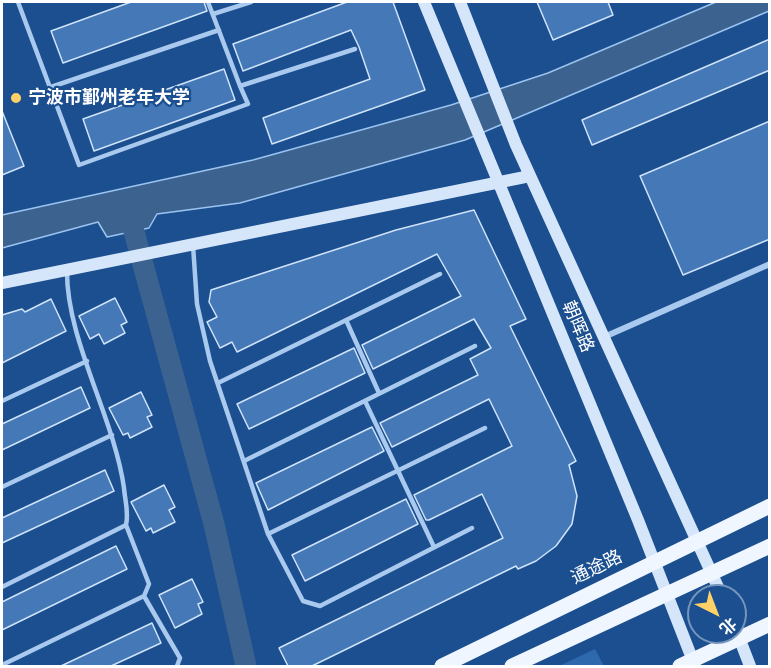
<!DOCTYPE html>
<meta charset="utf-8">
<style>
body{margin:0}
#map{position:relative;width:771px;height:668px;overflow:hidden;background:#1b4f8f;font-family:"DejaVu Sans","Noto Sans SC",sans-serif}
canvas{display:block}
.frame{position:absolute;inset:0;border:3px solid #fff;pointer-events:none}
.north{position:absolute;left:687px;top:584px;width:60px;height:60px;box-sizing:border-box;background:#1b4f8f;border:2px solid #7695bc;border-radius:50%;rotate:138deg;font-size:16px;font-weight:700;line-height:24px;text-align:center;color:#fff}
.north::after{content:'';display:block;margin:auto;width:21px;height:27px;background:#ffd166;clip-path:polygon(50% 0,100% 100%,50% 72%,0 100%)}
</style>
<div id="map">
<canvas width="771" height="668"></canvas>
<div class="frame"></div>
<div class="north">北</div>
</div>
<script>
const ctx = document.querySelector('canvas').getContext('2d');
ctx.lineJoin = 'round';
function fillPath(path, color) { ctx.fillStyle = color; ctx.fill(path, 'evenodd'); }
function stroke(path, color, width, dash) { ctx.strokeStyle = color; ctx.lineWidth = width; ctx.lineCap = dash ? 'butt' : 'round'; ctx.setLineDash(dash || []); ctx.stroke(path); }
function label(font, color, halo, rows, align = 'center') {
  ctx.font = font + ' "DejaVu Sans","Noto Sans SC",sans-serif'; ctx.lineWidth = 4.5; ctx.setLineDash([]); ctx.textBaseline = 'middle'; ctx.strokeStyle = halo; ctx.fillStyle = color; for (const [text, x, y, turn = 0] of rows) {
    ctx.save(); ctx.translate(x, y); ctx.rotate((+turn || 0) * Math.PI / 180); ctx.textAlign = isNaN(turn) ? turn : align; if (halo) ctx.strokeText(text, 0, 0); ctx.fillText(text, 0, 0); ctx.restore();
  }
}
fillPath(new Path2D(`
 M595 649 604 666H559Z`), '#2e69ad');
const water = new Path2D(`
 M716 2H769V11L465 140 240 203 157 214 149 228 107 237 98 222 2 248V215L253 160 451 105 548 73Z`);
fillPath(water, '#3c6290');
stroke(water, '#9cc4f0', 1.5);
stroke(new Path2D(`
 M127 206 214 524 246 666`), '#3c6290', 21);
const building = new Path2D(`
 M131 2H204L207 11 63 63 51 31Z
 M347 2H393L425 90 272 144 263 118 370 79 359 47 351 30 243 71 233 44Z
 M537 2H608L613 15 553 40Z
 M770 39V70L592 145 582 120Z
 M224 69 235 100 94 151 83 119Z
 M2 111 24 166 2 175Z
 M770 121V239L683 275 640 176Z
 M474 210 526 319 510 326 576 461 569 465 577 496 572 524 556 546 536 561 518 569 516 566 312 666H288L279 648 503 538 482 494 429 520H426L414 495 512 446 489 399 392 447 380 423 478 375 470 359 491 348 474 319 373 369 362 345 461 296 437 254 237 352 232 342 220 348 207 322 217 317 209 302 211 290 396 230Z
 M115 298 127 322 121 325 125 333 104 344 99 334 90 339 79 316Z
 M51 299 66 331 2 363V315L22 309 25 312Z
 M354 348 365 373 249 429 237 404Z
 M81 387 90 408 2 450V424Z
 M141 392 152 415 147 417 152 427 130 438 128 433 123 435 109 408Z
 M372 427 384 451 268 510 256 483Z
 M105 470 114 491 2 543V518Z
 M164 485 175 507 169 510 175 522 153 533 151 528 146 531 131 502Z
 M406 499 418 524 305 581 292 555Z
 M116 546 127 569 2 630V602Z
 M192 579 203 602 198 604 202 614 175 628 159 595Z
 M152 623 161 643 111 666H61Z`);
fillPath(building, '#4478b7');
stroke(building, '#cfe3fa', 1.5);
stroke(new Path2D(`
 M18 2 79 165 248 104 240 86 355 49
 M208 2 240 86
 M213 14 251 2
 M51 87 219 30
 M193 245 197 304 210 361 268 534 303 601 320 606 472 528
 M346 320 379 393
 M218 383 440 274
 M2 401 87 361
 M365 401 434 547
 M244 461 475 346
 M2 487 112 435
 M268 534 485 428
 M2 587 126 525C129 512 125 501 124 488 114 417 66 339 67 270
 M144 596 180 658 177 666
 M2 665 144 596 149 584 126 525`), '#a9c9ee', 4.5);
stroke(new Path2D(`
 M604 337 770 264`), '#a9c9ee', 6);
stroke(new Path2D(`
 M424 2 638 520 695 666
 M460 2 516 145 722 596
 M2 283 530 176
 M735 627 750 666`), '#d6e6fa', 12);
stroke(new Path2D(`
 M442 666 770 506
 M512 666 770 546
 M680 666 770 624`), '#f0f6ff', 15);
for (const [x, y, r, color] of [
 [16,98,6,"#ffd166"]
]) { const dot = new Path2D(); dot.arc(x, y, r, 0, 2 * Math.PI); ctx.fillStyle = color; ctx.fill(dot); stroke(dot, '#1b4f8f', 2); }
label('bold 18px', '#fff', '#1b4f8f', [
 ["宁波市鄞州老年大学",28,98]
], 'left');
label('18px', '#fff', '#1b4f8f', [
 ["朝晖路",577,327,67],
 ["通途路",597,568,-26]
]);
</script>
